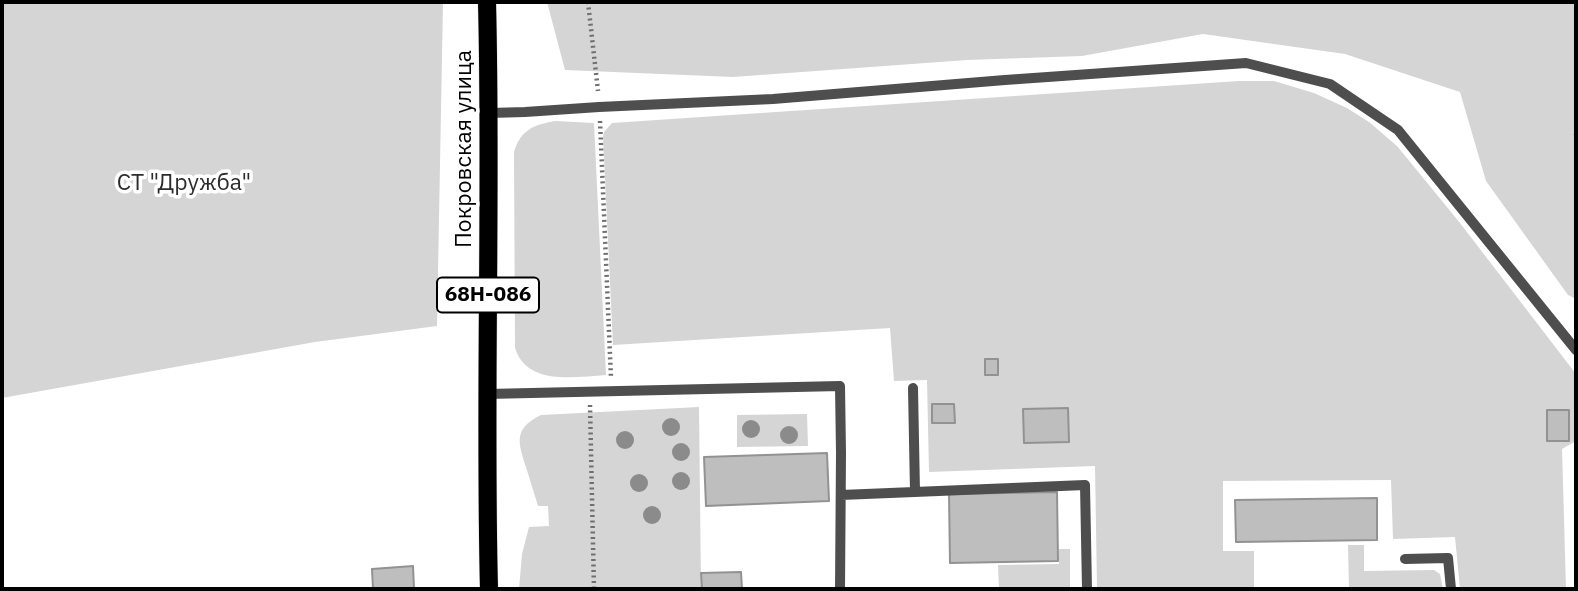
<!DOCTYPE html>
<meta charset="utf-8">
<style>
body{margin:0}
#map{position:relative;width:1578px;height:591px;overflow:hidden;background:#fff;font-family:"IBM Plex Sans",sans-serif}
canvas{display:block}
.frame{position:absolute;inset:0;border:4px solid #000;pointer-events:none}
</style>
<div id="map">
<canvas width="1578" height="591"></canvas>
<div class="frame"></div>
</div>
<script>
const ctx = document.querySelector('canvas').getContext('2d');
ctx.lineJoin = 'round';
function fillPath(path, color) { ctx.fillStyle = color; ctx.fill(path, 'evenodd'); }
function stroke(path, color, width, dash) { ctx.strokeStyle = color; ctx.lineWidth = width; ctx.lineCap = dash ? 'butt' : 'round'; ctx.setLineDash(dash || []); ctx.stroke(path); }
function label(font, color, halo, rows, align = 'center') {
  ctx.font = font + ' "IBM Plex Sans",sans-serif'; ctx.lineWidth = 7; ctx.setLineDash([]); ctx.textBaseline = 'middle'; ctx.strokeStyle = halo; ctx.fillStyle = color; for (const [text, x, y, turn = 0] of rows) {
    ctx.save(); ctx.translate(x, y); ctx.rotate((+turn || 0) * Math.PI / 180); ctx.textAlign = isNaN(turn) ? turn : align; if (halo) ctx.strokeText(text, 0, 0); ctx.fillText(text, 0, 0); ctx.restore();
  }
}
fillPath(new Path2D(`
 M2 2H443L437 326 315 342 2 398Z
 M547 2H1576V299L1568 295 1486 181 1460 92 1345 54 1203 34 1082 56 967 60 733 77 565 70Z
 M1239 81H1274L1314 93 1347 108 1369 122 1397 146 1460 223 1576 374V441L1562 449 1566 589H1460L1455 537 1393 539 1391 480 1223 481V551H1254V589H1097L1095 466 929 472 927 380 894 381 890 328 613 345 603 137 604 132 612 123ZM1068 408V441L1024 442 1023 409ZM1547 410H1569V441H1547Z
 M555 121 594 123 606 375C575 377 527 386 515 348L514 152C521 129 534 125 555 121Z
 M699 407 701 589H519L522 554 529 527 549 526 548 506H538C534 493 530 480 526 467 518 442 513 429 541 415Z
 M807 414 808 446 737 447V415Z
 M1348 545H1364V571L1434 570 1440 574 1443 589H1349Z
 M1059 549H1070V589H999L998 565 1059 564Z`), '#d5d5d5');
const building = new Path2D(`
 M985 359H998V375H985Z
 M932 404H954L955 423H932Z
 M1068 408 1069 442 1024 443 1023 409Z
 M1547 410H1569V441H1547Z
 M827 453 829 501 706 506 704 457Z
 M1057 492 1058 561 950 563 949 494Z
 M1377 498V540L1236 542 1235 500Z
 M413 566 414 589H373L372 569Z
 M741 572 742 589H702L701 573Z`);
fillPath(building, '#bebebe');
stroke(building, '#929292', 2);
const primary = new Path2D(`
 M487 2C492 198 484 393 489 589`);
stroke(primary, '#dbdbdb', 19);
stroke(new Path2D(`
 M588 2 598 91
 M600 121 611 378
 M1575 136 1576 135
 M590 405 594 589`), '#707070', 4.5, [2, 3.5]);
stroke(new Path2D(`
 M490 113 525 112 599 107 773 99 1005 80 1246 63 1330 84 1398 130 1576 350
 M913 388 915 492
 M487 394 840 386 841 453 840 589
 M841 495 1085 485 1087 589
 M1405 559 1448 558 1451 589`), '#4e4e4e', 10);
stroke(primary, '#000', 18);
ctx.fillStyle = '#8b8b8b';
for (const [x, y] of [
 [671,427],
 [751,429],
 [789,435],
 [625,440],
 [681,452],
 [681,481],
 [639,483],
 [652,515]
]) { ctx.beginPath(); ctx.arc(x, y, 9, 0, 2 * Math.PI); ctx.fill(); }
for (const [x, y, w] of [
 [488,295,102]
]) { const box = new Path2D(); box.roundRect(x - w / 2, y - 17.5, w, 35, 5); ctx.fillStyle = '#fff'; ctx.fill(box); stroke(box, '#000', 2); }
label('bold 21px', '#000', null, [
 ["68Н-086",488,295]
]);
label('23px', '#000', '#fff', [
 ["Покровская улица",464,149,-90]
]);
label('23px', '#2c2c2c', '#fff', [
 ["СТ \"Дружба\"",184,183]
]);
</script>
